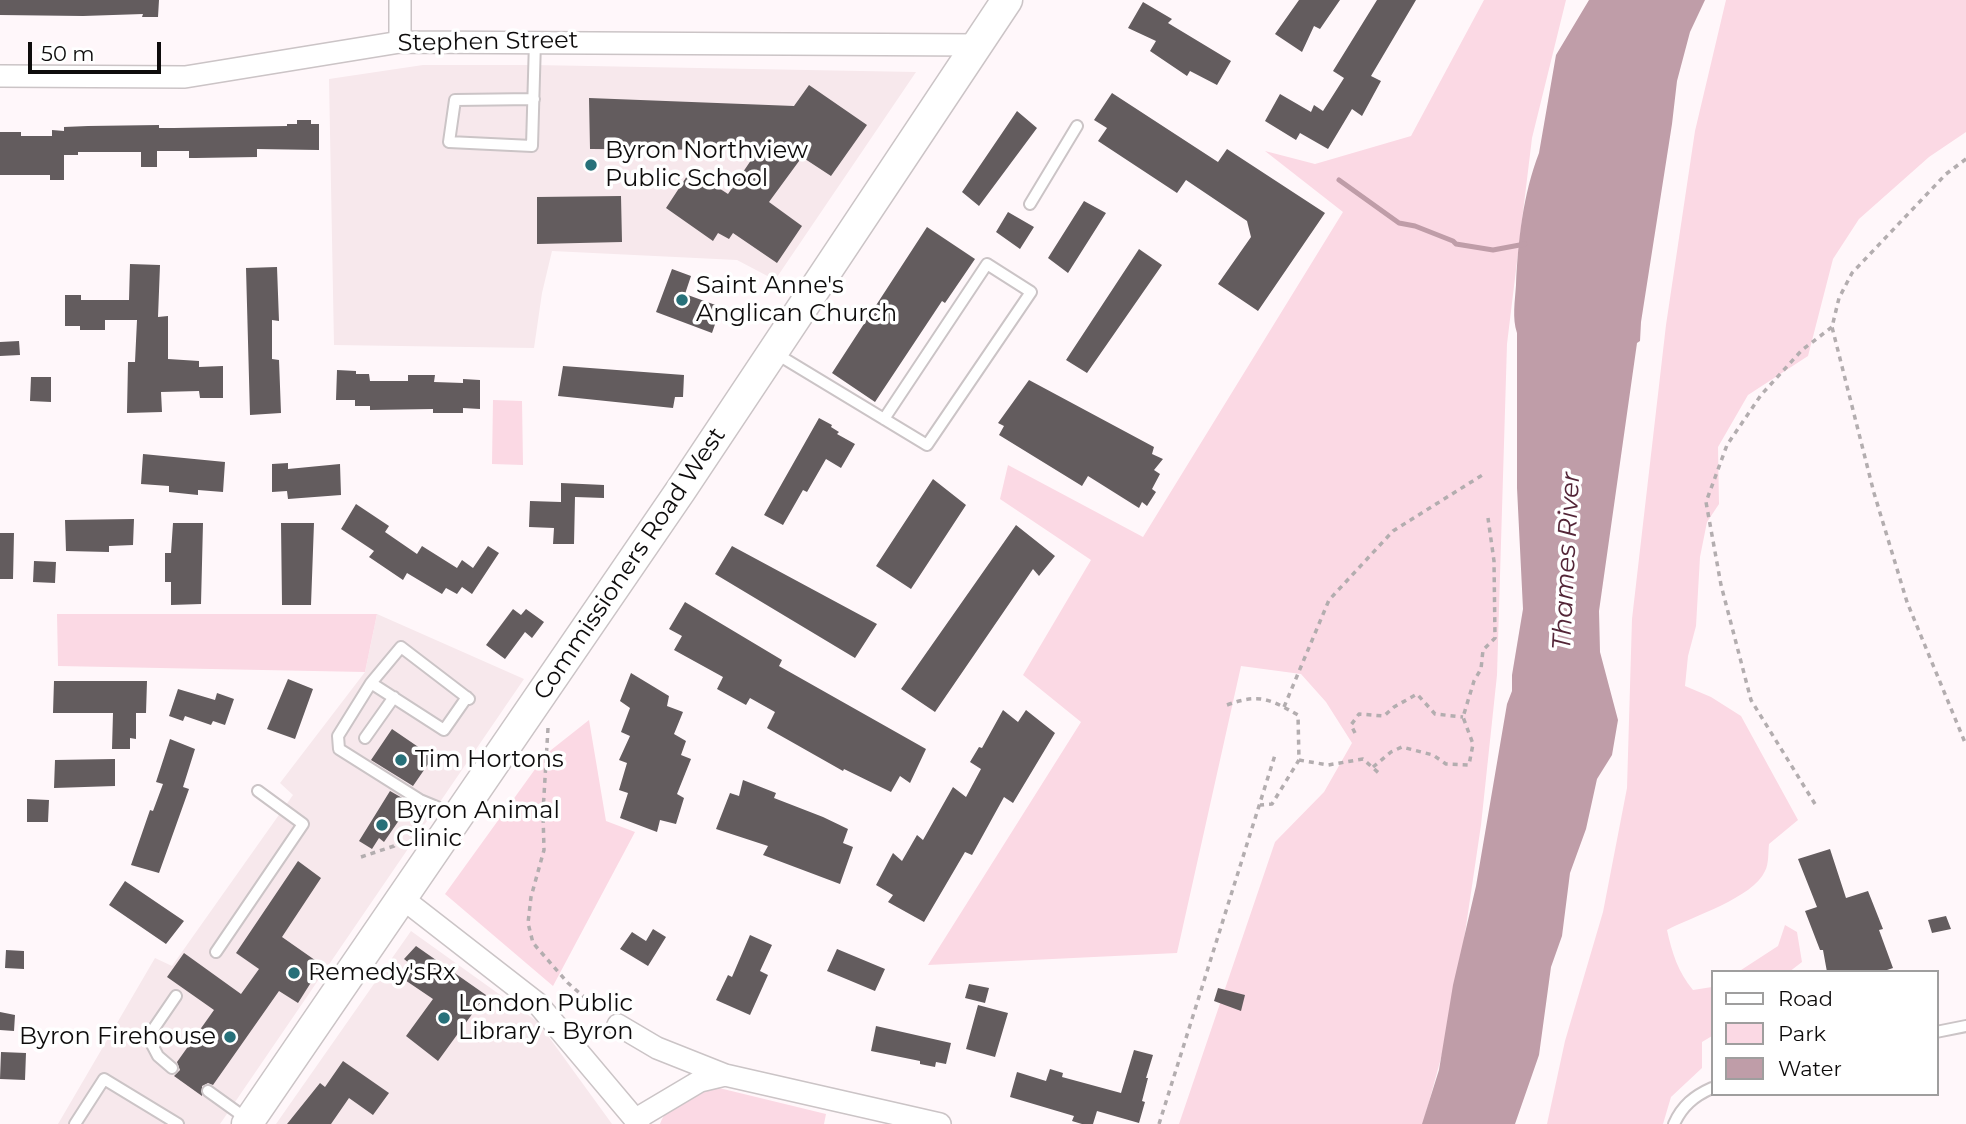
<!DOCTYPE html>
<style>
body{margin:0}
#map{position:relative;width:1966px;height:1124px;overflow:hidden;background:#fff7fa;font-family:Montserrat,sans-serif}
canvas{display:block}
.legend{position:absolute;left:1711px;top:970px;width:228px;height:126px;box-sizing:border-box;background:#fff;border:2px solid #9f9e9e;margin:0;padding:9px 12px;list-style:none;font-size:21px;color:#0e0c0c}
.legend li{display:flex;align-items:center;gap:14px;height:35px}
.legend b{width:35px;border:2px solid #9f9e9e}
.scale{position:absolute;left:28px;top:42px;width:133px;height:32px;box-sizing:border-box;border:4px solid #0e0c0c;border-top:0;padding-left:9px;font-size:21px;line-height:24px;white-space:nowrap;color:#0e0c0c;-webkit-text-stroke:5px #fff;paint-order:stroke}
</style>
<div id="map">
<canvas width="1966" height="1124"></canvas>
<ul class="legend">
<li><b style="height:9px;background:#fff"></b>Road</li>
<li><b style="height:19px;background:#fbd9e4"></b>Park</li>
<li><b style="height:19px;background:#bf9da8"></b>Water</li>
</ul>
<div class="scale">50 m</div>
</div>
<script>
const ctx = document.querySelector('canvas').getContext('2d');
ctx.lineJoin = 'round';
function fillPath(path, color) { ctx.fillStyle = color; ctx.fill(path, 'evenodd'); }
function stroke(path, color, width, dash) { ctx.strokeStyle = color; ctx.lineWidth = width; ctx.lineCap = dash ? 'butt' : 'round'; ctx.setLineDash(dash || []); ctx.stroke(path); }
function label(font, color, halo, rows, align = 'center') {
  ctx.font = font + ' Montserrat,sans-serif'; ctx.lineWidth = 7; ctx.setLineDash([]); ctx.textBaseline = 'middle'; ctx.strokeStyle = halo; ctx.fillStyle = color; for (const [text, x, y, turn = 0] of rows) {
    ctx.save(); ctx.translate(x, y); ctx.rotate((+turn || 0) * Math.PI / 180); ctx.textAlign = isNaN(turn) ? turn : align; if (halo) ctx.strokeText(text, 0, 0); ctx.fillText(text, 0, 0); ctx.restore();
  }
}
fillPath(new Path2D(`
 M423 65H535L916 72 775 280 737 260 552 251 542 293 534 348 334 345 329 79Z
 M377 614 524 679 220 1124H58L155 958 172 966 293 795 280 783 365 672Z
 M411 931 538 1022 612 1124H276Z`), '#f7e8ec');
fillPath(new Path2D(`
 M1484 0H1566L1532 138 1507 344 1497 675 1481 825 1453 1014 1423 1124H1179L1275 842 1324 792 1352 743 1326 702 1301 674 1241 666 1177 953 928 965 1081 722 1023 675 1091 560 1000 499 1008 465 1143 537 1343 212 1265 151 1315 164 1411 136Z
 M1726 0H1966V132L1929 157 1859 219 1833 259 1808 356 1748 395 1718 447 1719 504 1707 522 1700 557 1696 626 1688 656 1685 686 1711 697 1741 716 1798 820 1769 844C1768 852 1769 864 1765 871 1753 898 1693 916 1667 930 1672 953 1678 972 1693 990L1712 987V1036L1702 1042V1068L1671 1097 1663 1124H1547L1565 1041 1603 912 1627 788 1632 619 1666 325 1695 131Z
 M493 400 522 401 523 465 492 464Z
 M57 614H377L365 672 58 666Z
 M589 720 606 821 635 832 553 986 445 894 546 754Z
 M1785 925 1797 932 1802 962 1789 972H1738L1778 946Z
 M719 1088 826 1114 824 1124H660C669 1099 696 1092 719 1088Z`), '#fbd9e4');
fillPath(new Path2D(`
 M1589 0H1705L1690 32 1677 81 1672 124 1641 322 1640 341 1637 343 1599 611 1600 652 1618 720 1612 755 1597 779 1586 829 1570 873 1562 936 1551 967 1539 1055 1515 1124H1422L1439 1070 1453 985 1476 886 1507 704 1512 691V675L1523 609 1517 488V333C1512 318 1515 301 1516 285 1518 241 1523 194 1539 153L1556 55Z`), '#bf9da8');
stroke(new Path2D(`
 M1339 180 1399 223 1415 226 1453 241 1456 244 1493 250 1525 244`), '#bf9da8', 5);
fillPath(new Path2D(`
 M0 0H159L158 17H142L143 14 83 16 0 15Z
 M1299 0H1340L1320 29 1314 26 1302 52 1275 34Z
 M1377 0H1416L1371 76 1381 81 1362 116 1352 109 1328 149 1300 133 1296 140 1265 121 1280 94 1311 112 1314 105 1323 111 1344 78 1333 71Z
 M1143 2 1172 19 1168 23 1231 61 1217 85 1190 71 1187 76 1150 51 1156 41 1128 28Z
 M809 85 867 125 831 176 802 157 769 202 802 226 777 263 733 233 729 239 718 233 713 241 666 208 691 170 728 194 758 150 590 149 589 98 794 106Z
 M1112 93 1218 162 1227 149 1325 213 1258 311 1218 284 1251 237 1247 221 1186 180 1177 193 1098 141 1107 128 1094 120Z
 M1017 111 1037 128 979 206 962 192Z
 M297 120H311V124H319V150L257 149V157L196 158H189V151H157V167H141V152H78V155H64V180H50V175H0V132H21V136H52V130L64 131V127L88 126 159 125V128H174L287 126V124H297Z
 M621 196 622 242 537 244V197Z
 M1084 201 1106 213 1068 273 1048 258Z
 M1008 212 1034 227 1020 249 996 232Z
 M927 227 975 259 945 303 942 301 875 402 832 373Z
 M1139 249 1162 265 1087 373 1066 360Z
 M130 264 160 265 158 317 168 316V359L199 361V367L223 366V398H200L199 391 161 392 162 412 127 413 128 362H135L137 320H105V330H80V326H65V295H81V300H129Z
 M277 267 279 321 272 320V359L279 360 281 413 250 415 246 268Z
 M672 269 691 276 685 294 721 307 712 333 656 312Z
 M19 341 20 355 0 356V342Z
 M563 366 684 375 683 397H675L673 408 558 396Z
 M337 370 356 371V374H369L370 381H408V375H435L434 382 463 383V379L480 380V409L463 408V413H433V409L370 410V406H355V400H336Z
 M31 377H51V402L30 401Z
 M1029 380 1154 447 1152 454 1163 459 1154 470 1160 474 1152 489 1156 492 1147 506 1142 502 1139 508 1088 476 1082 486 999 435 1004 426 998 423Z
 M819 418 832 425 831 427 839 432 837 434 855 444 841 468 826 459 807 492 803 490 783 525 764 515Z
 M143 454 225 462 223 492 198 490V495L169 492V486L141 484Z
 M288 463V469L340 464 341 495 288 499 287 491 272 492V464Z
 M933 479 966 505 911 589 876 566Z
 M561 483 604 485V498L575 497 574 544H553L554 528 529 527 530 501 561 502Z
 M356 504 389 526 385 532 417 554 422 546 457 568 462 560 473 568 488 546 499 553 472 594 462 587 457 594 446 588 442 594 407 573 403 580 369 557 374 551 341 529Z
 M134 519 133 545 109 546V552L66 551 65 520Z
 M173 523H203L201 604 171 605V582H165V553H171Z
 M281 523H314L311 605H282Z
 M1016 525 1055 556 1039 576 1033 569 935 712 901 689Z
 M0 533H14L13 579H0Z
 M732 546 877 624 855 658 715 574Z
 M34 561 56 562 55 583 33 582Z
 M685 602 782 660 779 666 926 749 910 783 900 776 891 792 844 769 843 771 767 728 775 712 750 698 746 705 717 689 723 677 674 650 682 636 669 629Z
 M513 609 521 615 526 609 544 622 532 638 525 632 505 659 486 645Z
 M631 673 669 696 667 706 683 712 674 734 686 741 681 755 691 759 677 794 684 798 676 824 660 820 657 832 620 818 628 793 619 790 627 763 619 760 630 736 621 732 630 708 620 701Z
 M288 679 313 689 295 739 267 729Z
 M54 681H147L146 713H136V739L130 738V749H112L113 713H53Z
 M178 689 215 700 217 693 234 699 225 725 213 721 211 725 185 716 183 721 169 716Z
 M1003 710 1018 722 1026 710 1055 733 1013 803 1004 797 972 855 965 852 924 922 888 902 893 895 876 885 893 853 902 861 917 835 923 840 953 787 966 797 981 769 970 762 979 747 982 748Z
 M392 729 433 757 413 786 371 760Z
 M170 739 195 749 183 787 189 789 159 873 131 865 150 810 153 811 163 784 156 782Z
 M115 759V786L54 788 55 760Z
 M743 780 776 793 774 798 823 817 848 829 843 843 853 847 840 884 763 855 768 846 716 829 730 793 739 796Z
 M390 791 404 799 397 809 404 813 384 842 379 838 372 849 359 841Z
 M27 799 49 800 48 822H27Z
 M1830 849 1846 898 1868 891 1883 929 1879 930 1893 968 1881 972H1827L1823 950H1820L1805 911 1817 907 1798 859Z
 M298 861 321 878 282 937 322 965 298 1003 279 991 213 1085 208 1083 202 1086V1096L174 1076 180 1070 177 1062 214 1010 167 977 184 953 241 994 259 969 236 953Z
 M125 881 184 921 166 944 109 905Z
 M1946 916 1951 929 1932 933 1928 920Z
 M653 929 666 937 648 966 620 949 632 932 646 941Z
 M750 935 772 945 760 971 768 975 750 1015 716 1000 728 975 732 977Z
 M416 946 486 995 438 1061 406 1036 433 999 399 976 409 963 404 959Z
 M837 949 885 969 875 991 827 971Z
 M6 950 24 951V969L5 968Z
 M969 984 989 988 985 1003 965 998Z
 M1218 988 1245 995 1241 1011 1214 1001Z
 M978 1005 1008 1013 995 1057 966 1049Z
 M0 1012 15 1015 14 1031 0 1030Z
 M876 1026 951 1043 946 1064 936 1062 935 1067 920 1064V1061L871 1051Z
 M1134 1050 1153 1055 1146 1078H1148L1142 1101 1145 1102 1139 1123 1097 1111 1093 1124H1082L1072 1121 1074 1116 1010 1097 1017 1072 1046 1081 1050 1069 1063 1073 1062 1077 1121 1093Z
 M1 1052 26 1053 25 1080 0 1079Z
 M343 1061 389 1093 373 1115 349 1098 331 1124H287L320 1083 325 1087Z`), '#635c5e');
const service = new Path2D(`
 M534 99 455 100 449 142 532 146 535 41
 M1030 204 1077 126
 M775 353 927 445 1031 292 987 264 884 419
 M371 683 444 730 467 697
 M365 738 394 697
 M453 819 437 807 420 800 339 749 338 736 371 683 401 647 469 699
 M216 952 303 824 258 791
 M1936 1032 1966 1026
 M172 1068 158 1056 148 1037 176 996
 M208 1091 247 1119
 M75 1124 104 1079 178 1124
 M1674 1124C1682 1106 1694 1096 1712 1088`);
const minor = new Path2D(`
 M400 0V42
 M0 76 185 77 400 42 979 45
 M402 898 537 1003 639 1124
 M618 1025 657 1048 725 1075 940 1124
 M636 1119 700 1081 725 1075`);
const secondary = new Path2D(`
 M247 1124 681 490 1007 0`);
stroke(service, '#cbc4c6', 14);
stroke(minor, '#cbc4c6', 24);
stroke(secondary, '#cbc4c6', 33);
stroke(new Path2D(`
 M1966 159 1946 174 1852 273 1839 298 1832 327 1874 493 1907 602 1966 745
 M1227 705C1259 693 1270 699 1298 715L1299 760 1272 804 1260 805
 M1284 707 1329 600 1393 531 1484 474
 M548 728 543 812 544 850 531 897 528 923 533 943 568 983 605 1015
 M1355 733 1351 725 1359 714 1384 716 1394 707 1417 694 1435 714 1463 717
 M1299 760 1328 765 1363 759 1381 775
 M1373 767 1391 752 1402 747 1433 755 1446 764 1469 765 1473 744 1463 717 1474 681 1481 669 1483 650 1495 638 1494 561 1488 518
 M1815 804 1751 700 1721 585 1706 502 1727 445 1761 395 1802 350 1832 327
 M361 857 394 846 405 830
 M1159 1124 1275 755`), '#b3adaf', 3.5, [5, 5]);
stroke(service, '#fff', 10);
stroke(minor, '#fff', 21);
stroke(secondary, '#fff', 30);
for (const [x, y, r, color] of [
 [591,165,7,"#277079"],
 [682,300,7,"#277079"],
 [401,760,7,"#277079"],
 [382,825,7,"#277079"],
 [294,973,7,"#277079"],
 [444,1018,7,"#277079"],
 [230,1037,7,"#277079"]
]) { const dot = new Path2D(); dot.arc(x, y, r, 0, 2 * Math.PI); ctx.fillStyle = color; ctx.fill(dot); stroke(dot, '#fff', 2.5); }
label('24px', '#0e0c0c', '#fff', [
 ["Stephen Street",488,42,-1],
 ["Commissioners Road West",630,564,-56]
]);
label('24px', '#0e0c0c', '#fff', [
 ["Byron Northview",605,151],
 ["Public School",605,179],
 ["Saint Anne's",696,286],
 ["Anglican Church",696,314],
 ["Tim Hortons",415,760],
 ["Byron Animal",396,811],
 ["Clinic",396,839],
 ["Remedy'sRx",308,973],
 ["London Public",458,1004],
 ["Library - Byron",458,1032],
 ["Byron Firehouse",216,1037,"right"]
], 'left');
label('italic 26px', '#532537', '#fff', [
 ["Thames River",1567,561,-87]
]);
</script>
